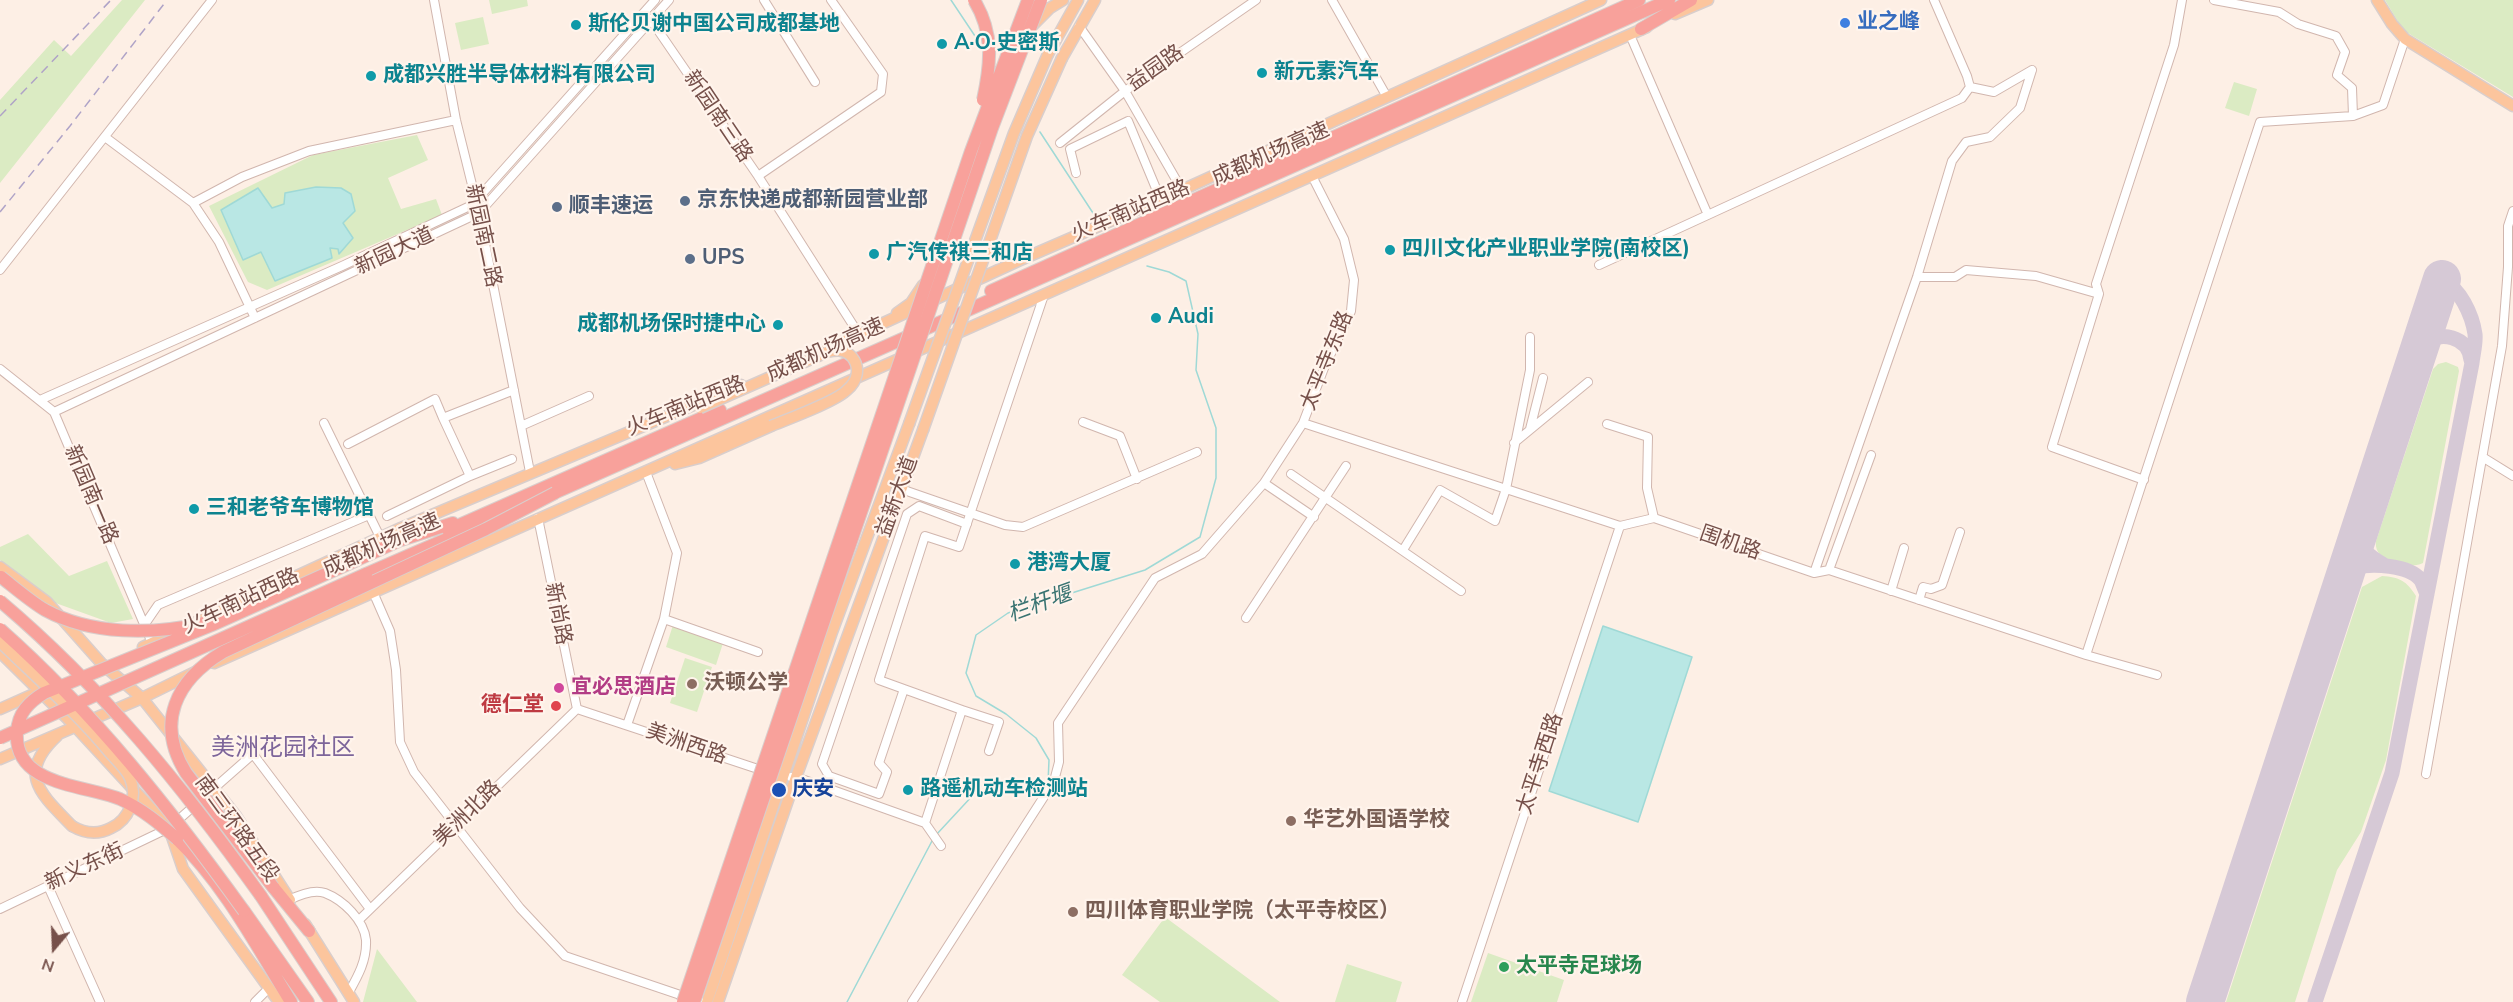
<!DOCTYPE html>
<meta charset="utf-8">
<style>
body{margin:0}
#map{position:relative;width:2513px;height:1002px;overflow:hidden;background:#fdefe5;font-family:"Nunito Sans",sans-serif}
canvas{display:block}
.north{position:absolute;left:24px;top:918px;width:60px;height:60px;-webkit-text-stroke:4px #fff4ec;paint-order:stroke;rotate:199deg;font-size:16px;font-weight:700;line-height:24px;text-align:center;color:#76504a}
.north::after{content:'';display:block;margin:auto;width:21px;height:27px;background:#76504a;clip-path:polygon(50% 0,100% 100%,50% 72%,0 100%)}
</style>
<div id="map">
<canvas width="2513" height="1002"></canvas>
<div class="north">N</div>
</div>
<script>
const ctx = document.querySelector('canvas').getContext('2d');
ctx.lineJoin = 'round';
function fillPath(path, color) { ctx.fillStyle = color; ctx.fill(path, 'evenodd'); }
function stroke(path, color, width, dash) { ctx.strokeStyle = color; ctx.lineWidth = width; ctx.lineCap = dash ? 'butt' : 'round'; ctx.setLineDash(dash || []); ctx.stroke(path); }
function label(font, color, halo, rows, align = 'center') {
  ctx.font = font + ' "Nunito Sans","Noto Sans SC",sans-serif'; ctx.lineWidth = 4.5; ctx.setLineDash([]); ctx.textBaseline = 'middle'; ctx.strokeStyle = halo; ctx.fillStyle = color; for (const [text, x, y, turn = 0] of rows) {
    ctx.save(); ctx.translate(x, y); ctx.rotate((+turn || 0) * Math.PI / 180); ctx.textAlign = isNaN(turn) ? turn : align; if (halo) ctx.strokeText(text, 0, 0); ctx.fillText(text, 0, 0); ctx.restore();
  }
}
fillPath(new Path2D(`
 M122 0H145L0 183V100L54 40 71 56Z
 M489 0H527L528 6 492 14Z
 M2385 0H2513V97L2403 30Z
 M483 17 489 44 461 50 455 23Z
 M2234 82 2257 89 2249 116 2225 108Z
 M417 135 428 160 388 178 401 209 436 199 442 215 267 290 248 282 209 206 313 155Z
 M2446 362 2458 367 2459 371 2423 563C2408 570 2373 563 2376 541L2433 369 2438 364Z
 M28 534 69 576 107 561 133 619 111 623 50 601 0 560V547Z
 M2382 576C2399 577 2407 581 2416 596L2386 760 2361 832 2337 870 2295 1002H2226L2362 587Z
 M673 625 723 643 716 665 666 647Z
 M685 658 712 667 697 712 670 703Z
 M1165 917 1280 1002H1160L1122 975Z
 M377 949 417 1002H363Z
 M1488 953 1564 980 1557 1002H1471Z
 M1347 964 1402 982 1396 1002H1335Z`), '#dbebc3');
const water = new Path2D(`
 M316 187 341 188 351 194 355 211 343 223 353 238 339 254 338 249 330 248 332 258 275 281 261 252 243 260 221 210 258 188 272 208 284 204 285 193Z
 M1603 626 1692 657 1638 822 1549 791Z`);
fillPath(water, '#b9e7e4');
stroke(water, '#9fd9d6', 1.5);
stroke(new Path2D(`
 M951 0 983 48
 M1040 132 1093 213
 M1048 783 1049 760 1036 738 1006 714 976 696 966 673 976 635 1008 613 1145 570 1200 537 1216 478V428L1196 370 1198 334 1186 281 1169 272 1147 266
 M936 835 987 780 1004 783 1026 792 1045 786
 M847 1002 932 841`), '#9fd9d6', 1.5);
stroke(new Path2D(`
 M2416 358C2418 354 2420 348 2423 345 2439 329 2469 337 2471 360
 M2359 530C2359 549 2368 556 2384 565
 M2340 586 2355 567C2372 564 2408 564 2421 580 2423 584 2425 590 2427 594
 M2315 1002 2392 773 2472 363C2473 354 2476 343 2475 334 2472 314 2460 289 2442 279`), '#d6c9d6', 15);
stroke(new Path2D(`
 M2205 1002 2442 279`), '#d6c9d6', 38);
const minor = new Path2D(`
 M434 0 456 120 479 213 530 472
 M764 0 815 82
 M1332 0 1387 97
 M2214 0 2279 12 2298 24 2336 36 2345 52 2337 75 2352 88 2353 116
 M651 20 758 176 860 336
 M1079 26 1125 91 1182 190
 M1630 35 1708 215
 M1970 87 1994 92 2032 70
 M105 137 193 203 219 242 255 318
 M1060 143 1125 91 1256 0
 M1076 173 1070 149 1128 121 1160 198
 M758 176 881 92 883 74 831 0
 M1312 176 1344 239 1354 280 1351 311 1324 368 1303 423 1264 483 1314 517
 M193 203 242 177 309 151 456 120
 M1599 265 1962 98 1970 87 1967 76 1934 0
 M0 270 212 0
 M1917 277H1955L1966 270 2036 276 2099 294
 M0 369 54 412 152 643
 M40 400 342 266 472 205 655 0
 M54 412 479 213 669 0
 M1083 422 1120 436 1137 479
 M324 423 380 537
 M1303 423 1620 526 1654 518 1814 573 1829 570 2086 655 2157 675
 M1607 424 1648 437 1647 488 1654 518
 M521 426 589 396
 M1530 429 1543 378
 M1514 443 1588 382
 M348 444 435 399 443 418
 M2484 458 2513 476
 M1291 474 1461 591
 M470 476 512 459
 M2144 480 2052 447 2099 294 2096 284 2174 45 2182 0
 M901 489 1005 525 1023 527 1197 452
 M387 516 470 476 443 418 514 390
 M538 518 577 709
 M1403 550 1440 490 1495 521 1506 489 1530 370V337
 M1829 570 1871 455
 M1814 573 1917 277 1952 161 1966 142 1990 137 2020 108 2032 70
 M1891 591 1904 548
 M373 592 390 631 396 670 400 742 414 772 520 908 565 956 701 1002
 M1919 600 1923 587 1931 589 1942 585 1960 532
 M1246 618 1346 466
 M664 619 758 652
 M145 624 158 605 369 515
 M2086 655 2260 122 2353 116 2383 105 2405 39
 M904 689 879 763 887 772 879 794 829 776 822 764 907 514 919 506 967 524
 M577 709 764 771
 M962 710 879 680 925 536 959 547 1044 295
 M627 725 664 619 677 553 646 472
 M2426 774 2502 346 2508 267V226L2513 211
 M791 777H796L925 823 941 846
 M925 823 962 710 999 722 989 751
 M48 886 100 1002
 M289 900C299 895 314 889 325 893 343 900 364 920 366 940 367 960 358 976 349 992
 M0 909 169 828 253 754 370 909
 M359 920 577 709
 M255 1002 269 988
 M912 1002 1054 781 1059 762 1058 723 1155 578 1202 554 1264 483
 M1462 1002 1620 526`);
const major = new Path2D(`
 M2377 0 2392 24 2405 39 2513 106
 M1675 14 1708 0
 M1031 27 1050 8 1063 0
 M1048 54 1078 0
 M1062 58 1095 0
 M897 313 911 303 923 285
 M825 350 1018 261 1182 190 1601 0
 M675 464 699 458 771 426
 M0 567 47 602 102 664 142 698 236 816 290 900
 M195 623 401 528 741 385
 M143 647 180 630
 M0 652 74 725 169 828 183 869 279 1002
 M214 663 1647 27
 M0 709 43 690
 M57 736C16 774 41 794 72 826
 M0 759 142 698 197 671
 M305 924 354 1002
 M707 1002 832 632 909 424
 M718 1002 796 777 923 430`);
const highway = new Path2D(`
 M1641 29 1691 0
 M991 291 1639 0
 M545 497 1669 0
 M448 530 720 410
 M357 560 401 540 453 523
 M366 574 502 515
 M177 839C225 885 257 947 291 1002
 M273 887 309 931
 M261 896 331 1002
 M244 911 308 1002`);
stroke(minor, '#d1b6ae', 10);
stroke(major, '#d9cecc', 13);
stroke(highway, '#d9cecc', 14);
stroke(minor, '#fff', 8);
stroke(major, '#fcc59d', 10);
stroke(highway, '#f8a19b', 12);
stroke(new Path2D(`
 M0 116 111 0
 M0 212 70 126 167 0`), '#afa3c7', 1.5, [9, 6]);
const majorBridge = new Path2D(`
 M700 408 827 352C837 350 845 349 852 357 861 368 857 382 847 390 837 401 788 419 771 426
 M909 424 1014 133 1048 54
 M923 430 1027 136 1062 58
 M0 642C37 678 77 713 110 753 117 761 126 769 130 778 138 797 129 820 111 828 98 835 84 833 72 826`);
const highwayBridge = new Path2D(`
 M974 0C994 33 991 63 983 100
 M1 577C15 588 30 601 45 610 91 635 153 635 203 623
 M0 601C103 688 183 787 261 896
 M0 629C94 712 171 810 244 911
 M0 738 366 574
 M177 839C160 824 142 809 120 799 86 785 13 786 17 732 18 713 29 702 44 693L212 625 357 560
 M273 887 186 773C155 723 176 680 223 652L486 529 555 493
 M683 1002 971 151 1028 0
 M694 1002 992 128 1041 0`);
stroke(majorBridge, '#d9cecc', 13, []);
stroke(highwayBridge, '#d9cecc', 14, []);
stroke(majorBridge, '#fcc59d', 10);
stroke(highwayBridge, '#f8a19b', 12);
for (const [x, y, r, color] of [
 [1845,23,6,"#3f7fe0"],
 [576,25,6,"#0f9aa8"],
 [942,44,6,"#0f9aa8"],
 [1262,73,6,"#0f9aa8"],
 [371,76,6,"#0f9aa8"],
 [685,201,6,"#5c6f8a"],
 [557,207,6,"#5c6f8a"],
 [1390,250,6,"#0f9aa8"],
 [874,254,6,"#0f9aa8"],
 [690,259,6,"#5c6f8a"],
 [1156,318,6,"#0f9aa8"],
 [778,325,6,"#0f9aa8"],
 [194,509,6,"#0f9aa8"],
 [1015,564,6,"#0f9aa8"],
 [692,684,6,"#8d6e63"],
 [559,688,6,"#d1479c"],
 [556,706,6,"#e0444e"],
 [779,790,8,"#1a4fb4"],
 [908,790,6,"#0f9aa8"],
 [1291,821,6,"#8d6e63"],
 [1073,912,6,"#8d6e63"],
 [1504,967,6,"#2e9e5b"]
]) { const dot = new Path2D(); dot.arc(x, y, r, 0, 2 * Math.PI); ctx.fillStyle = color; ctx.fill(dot); stroke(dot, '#fff4ec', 2); }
label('bold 21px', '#366cbe', '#fff4ec', [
 ["业之峰",1857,23]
], 'left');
label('bold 21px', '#0d838f', '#fff4ec', [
 ["斯伦贝谢中国公司成都基地",588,25],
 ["A·O·史密斯",954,44],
 ["新元素汽车",1274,73],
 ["成都兴胜半导体材料有限公司",383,76],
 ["四川文化产业职业学院(南校区)",1402,250],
 ["广汽传祺三和店",886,254],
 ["Audi",1168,318],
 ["成都机场保时捷中心",766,325,"right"],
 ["三和老爷车博物馆",206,509],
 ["港湾大厦",1027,564],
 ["路遥机动车检测站",920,790]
], 'left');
label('21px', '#76504a', '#fff4ec', [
 ["益园路",1156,69,-35],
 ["新园南三路",717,117,56],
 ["成都机场高速",1271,155,-24],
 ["火车南站西路",1131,212,-23],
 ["新园南二路",482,236,78],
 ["新园大道",395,252,-25],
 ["成都机场高速",826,351,-24],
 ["太平寺东路",1328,361,-68],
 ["火车南站西路",686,407,-22],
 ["新园南一路",90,495,67],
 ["益新大道",898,497,-70],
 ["围机路",1730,544,19],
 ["成都机场高速",382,546,-24],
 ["火车南站西路",241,602,-25],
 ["新尚路",557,614,79],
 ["美洲西路",686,745,19],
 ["太平寺西路",1541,764,-72],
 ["美洲北路",468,814,-44],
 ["南三环路五段",236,829,54],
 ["新义东街",85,868,-25]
]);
label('bold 21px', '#4e5e75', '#fff4ec', [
 ["京东快递成都新园营业部",697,201],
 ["顺丰速运",569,207],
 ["UPS",702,259]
], 'left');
label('bold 21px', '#785e54', '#fff4ec', [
 ["沃顿公学",704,684],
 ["华艺外国语学校",1303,821],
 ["四川体育职业学院（太平寺校区）",1085,912]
], 'left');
label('bold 21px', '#b23c85', '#fff4ec', [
 ["宜必思酒店",571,688]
], 'left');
label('bold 21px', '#be3a42', '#fff4ec', [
 ["德仁堂",544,706]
], 'right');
label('bold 21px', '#164399', '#fff4ec', [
 ["庆安",792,790]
], 'left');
label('bold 21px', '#27864d', '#fff4ec', [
 ["太平寺足球场",1516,967]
], 'left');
label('italic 22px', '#3a7472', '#fff4ec', [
 ["栏杆堰",1040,605,-20]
]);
label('24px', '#7d659a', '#fff4ec', [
 ["美洲花园社区",283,749]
]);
</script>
